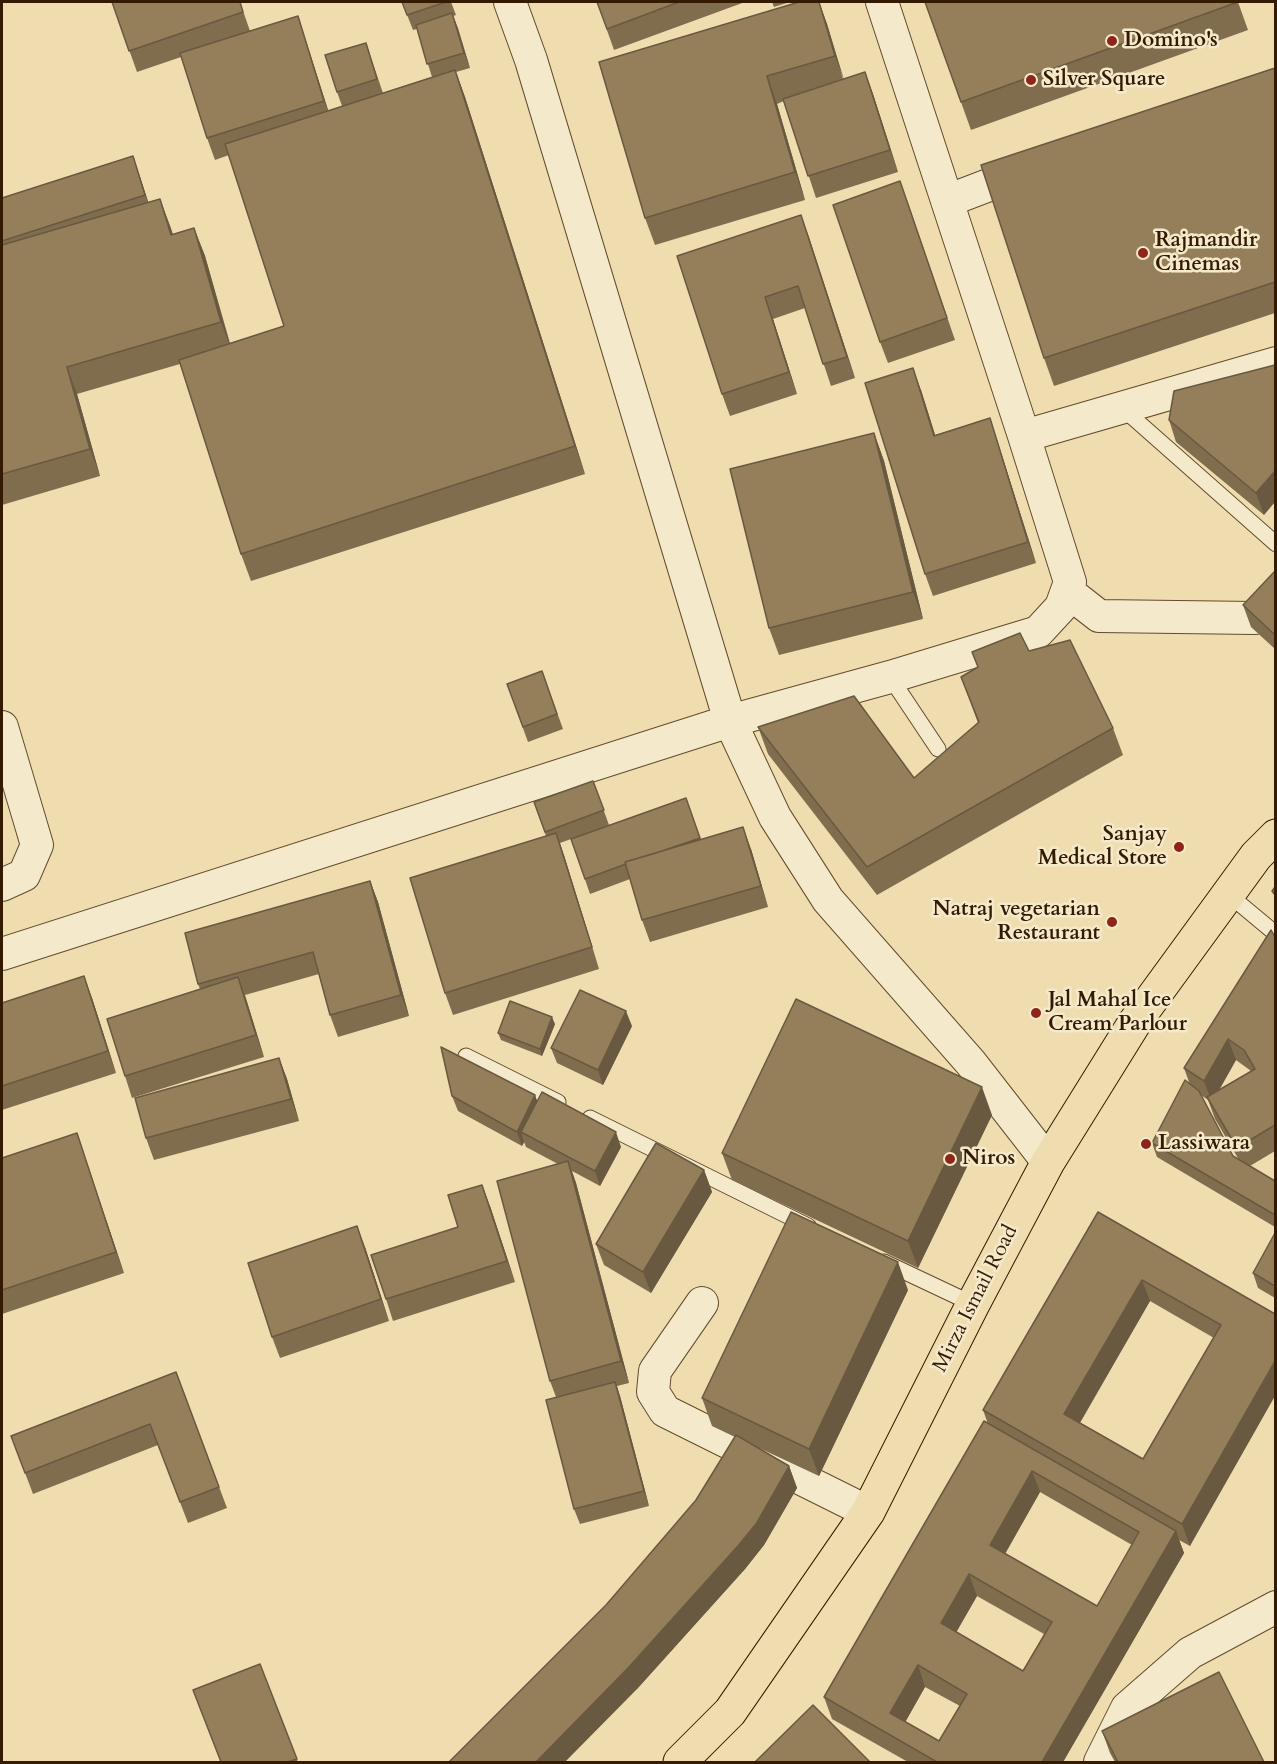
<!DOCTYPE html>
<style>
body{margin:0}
#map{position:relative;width:1277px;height:1764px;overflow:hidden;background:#f0ddaf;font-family:Cardo,serif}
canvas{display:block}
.frame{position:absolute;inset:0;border:3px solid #331a00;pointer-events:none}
</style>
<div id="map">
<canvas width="1277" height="1764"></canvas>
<div class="frame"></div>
</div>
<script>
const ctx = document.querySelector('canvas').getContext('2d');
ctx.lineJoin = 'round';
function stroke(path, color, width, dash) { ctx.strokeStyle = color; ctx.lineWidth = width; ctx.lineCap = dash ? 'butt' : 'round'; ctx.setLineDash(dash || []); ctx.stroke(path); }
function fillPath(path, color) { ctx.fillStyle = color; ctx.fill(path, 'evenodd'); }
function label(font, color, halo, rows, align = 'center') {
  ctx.font = font + ' Cardo,serif'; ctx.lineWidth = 5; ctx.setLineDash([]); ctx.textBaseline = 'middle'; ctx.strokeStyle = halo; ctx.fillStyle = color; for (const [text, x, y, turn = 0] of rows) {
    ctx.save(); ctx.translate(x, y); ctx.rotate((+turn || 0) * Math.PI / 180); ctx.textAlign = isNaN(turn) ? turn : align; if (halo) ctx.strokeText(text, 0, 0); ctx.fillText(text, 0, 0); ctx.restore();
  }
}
const lane = new Path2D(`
 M1121 407 1276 544
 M890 677 938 749
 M1228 894 1276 934
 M466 1056 558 1102
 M590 1118 808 1226
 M884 1262 973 1304`);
const street = new Path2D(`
 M510 2 531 60 730 721 775 817 828 900 971 1063 1048 1162
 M947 201 1028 170
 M1024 436 1276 363
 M1067 591 1099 616 1255 618
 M2 727 37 845 24 875 2 885
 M2 954 730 721 890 677 1038 632 1061 607 1070 582 1024 436 882 2
 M702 1303 655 1371 653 1392 665 1411 868 1512
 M1100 1762 1127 1708 1190 1653 1276 1607`);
const highway = new Path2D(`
 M680 1762 730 1712 868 1512 973 1304 1048 1162 1135 1022 1256 856 1276 836`);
stroke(lane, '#624b2c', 17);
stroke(street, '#624b2c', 34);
stroke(highway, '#331a00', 35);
stroke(lane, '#f5e9cb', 15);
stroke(street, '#f5e9cb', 32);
stroke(highway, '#f0ddaf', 33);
fillPath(new Path2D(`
 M112 2H240L250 31 298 16 305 38 328 111 342 106 337 92 366 43 383 93 432 77 417 29 413 30 402 2H451L456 15 453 16 470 68 456 72 465 97 585 474 251 581 241 554 180 364 77 394 100 476 2 505V198L133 156 148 202 160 199 173 234 194 228 205 256 230 343 284 326 229 155 215 160 207 138 181 57 137 72Z
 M597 2H745L614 50Z
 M772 2H790L774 7Z
 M819 2 827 24 843 79 865 72 873 94 898 172 816 198 784 101 777 104 805 200 655 245 645 218Z
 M925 2H1238L1248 30 971 130Z
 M1275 68V313L1054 386 1044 358Z
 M908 203 955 340 888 363 880 342Z
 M801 215 855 378 831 386 805 308 773 319 797 394 730 416 722 394Z
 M1275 365 1264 515 1176 442 1169 420Z
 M921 390 935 435 990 418 997 440 1036 563 933 596 925 574Z
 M874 433 884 461 923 619 779 655 769 628Z
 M1275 571V649L1251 627 1243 605Z
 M1029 651 1113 728 1123 755 877 895 768 754 758 727 914 778 978 723 961 677Z
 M542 671 563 729 528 742 507 684Z
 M593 781 609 825 582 835 686 798 701 840 751 849 768 907 650 942 642 920 630 879 590 894 571 839 560 843 599 969 453 1015 445 993 546 836 534 802Z
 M370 881 378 902 409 1016 338 1037 330 1015 319 974 245 995 264 1057 132 1098 125 1076 200 989 198 984Z
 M1275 937V1151L1250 1166 1275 1181V1227L1157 1157 1152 1143 1190 1085 1184 1068ZM1236 1060 1251 1071 1218 1091ZM1201 1095 1208 1100 1215 1119 1239 1160 1233 1156Z
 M92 998 116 1073 2 1110V1003Z
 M555 1024 542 1056 501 1040 498 1033Z
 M632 1026 603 1085 557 1063 551 1048Z
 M279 1058 287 1079 299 1121 154 1160 146 1138Z
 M535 1095 537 1101 621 1147 600 1186 572 1171 576 1183 629 1383 617 1386 620 1396 649 1506 580 1524 574 1509 556 1397 550 1381 558 1164 526 1147 524 1142 522 1146 458 1111 452 1096Z
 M992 1115 918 1268 732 1180 722 1153Z
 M77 1133 124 1273 2 1314V1158Z
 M704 1170 712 1192 651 1293 604 1265 596 1244Z
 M490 1206 515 1282 393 1321 386 1299 458 1227Z
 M1098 1212 1275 1314 1190 1546 1179 1540 1184 1553 1063 1762H908L832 1719 824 1697 988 1424 983 1410ZM1150 1301 1214 1338 1143 1459 1080 1423ZM1040 1492 1132 1545 1097 1606 1005 1554ZM977 1596 1044 1634 1023 1671 956 1632ZM925 1687 960 1706 939 1741 905 1722Z
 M1275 1233V1298L1258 1288 1253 1273Z
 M365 1247 389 1321 280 1358 272 1337Z
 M908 1290 819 1476 757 1447 789 1466 797 1488 764 1545 745 1569 637 1689 606 1605 696 1500 735 1437 712 1426 702 1398Z
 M176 1372 227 1508 188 1523 158 1445 33 1494 11 1436Z
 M260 1664 298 1762H221L193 1690Z
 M1102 1731 1264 1762H1115L1110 1753Z`), '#806d4e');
fillPath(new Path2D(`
 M819 2 827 24 845 83 835 56Z
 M452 13 458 28 470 68 464 53Z
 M298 16 305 38 332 122 324 101Z
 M455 70 465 97 585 474 575 446Z
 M865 72 873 94 898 172 890 150Z
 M767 76 777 104 805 200 795 172Z
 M133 156 153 216 145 195Z
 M160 199 170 226 181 262 171 235Z
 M801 215 809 237 855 378 847 357Z
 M194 228 205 256 231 349 221 322Z
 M765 297 773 319 797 394 789 372Z
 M67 367 77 394 100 476 90 449Z
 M913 368 921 390 942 457 934 436Z
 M990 418 997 440 1036 563 1028 542Z
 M874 433 884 461 923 619 913 592Z
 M1275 471V502L1264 515 1256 493Z
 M743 827 751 849 768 907 761 886Z
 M556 833 564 855 599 969 592 947Z
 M370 881 378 902 409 1016 401 995Z
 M84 976 92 998 116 1073 108 1051Z
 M238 977 246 999 264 1057 256 1035Z
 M626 1011 632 1026 603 1085 598 1070Z
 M552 1017 555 1024 542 1056 540 1049Z
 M1228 1039 1236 1060 1212 1103 1204 1081Z
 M279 1058 287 1079 299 1121 291 1099Z
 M982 1087 992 1115 918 1268 908 1241Z
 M535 1095 540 1110 521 1132 524 1142 522 1146 517 1132Z
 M616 1132 621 1147 600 1186 595 1171Z
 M77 1133 84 1155 124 1273 116 1252Z
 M568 1161 576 1183 629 1383 621 1361Z
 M704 1170 712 1192 651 1293 643 1272Z
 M482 1185 490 1206 515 1282 507 1261Z
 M357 1226 365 1247 389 1321 381 1299Z
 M898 1262 908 1290 819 1476 809 1449Z
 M1142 1280 1150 1301 1072 1436 1064 1414Z
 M1275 1361V1396L1190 1546 1182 1524Z
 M615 1382 620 1396 649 1506 644 1491Z
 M789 1466 797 1488 764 1545 745 1569 637 1689 565 1762H536Z
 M1032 1471 1040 1492 998 1566 990 1545Z
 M1176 1531 1184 1553 1063 1762H1042Z
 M969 1574 977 1596 949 1645 941 1623Z
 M918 1665 925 1687 898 1735 890 1713Z`), '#685940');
const building = new Path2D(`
 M112 2H240L243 12 129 51Z
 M402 2H446L407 15Z
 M597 2H679L607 29Z
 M799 2H819L835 56 767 76 795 172 645 218 599 62Z
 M925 2H1238L961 102Z
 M452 13 464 53 427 64 416 25Z
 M298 16 324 101 207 138 180 53Z
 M366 43 377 79 337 92 325 55Z
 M1275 68V282L1044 358 981 165Z
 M455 70 575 446 241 554 179 360 284 326 225 144Z
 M865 72 890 150 808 176 783 99Z
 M133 156 145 195 2 241V198Z
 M900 181 947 318 880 342 833 205Z
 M160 199 171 235 194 228 221 322 67 367 90 449 2 474V245Z
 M801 215 847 357 823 364 798 286 765 297 789 372 722 394 677 256Z
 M1275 365V471L1256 493 1169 420 1174 391Z
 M913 368 934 436 990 418 1028 542 925 574 865 383Z
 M874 433 913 592 769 628 730 469Z
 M1275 571V635L1243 605Z
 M1020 633 1029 651 1070 640 1113 728 867 867 758 727 854 696 914 778 979 722 961 677 978 667 972 652Z
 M542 671 557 714 523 727 507 684Z
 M593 781 604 810 545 832 534 802Z
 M686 798 700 838 656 853 625 862 626 864 585 879 571 839Z
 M743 827 761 886 642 920 625 862Z
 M556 833 592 947 445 993 410 878Z
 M370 881 401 995 330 1015 313 952 198 984 185 933Z
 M1275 887V895L1272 891Z
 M1271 930 1275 937V1125L1237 1148 1207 1097 1255 1069 1244 1050 1228 1039 1204 1081 1184 1068Z
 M84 976 108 1051 2 1086V1003Z
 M238 977 256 1035 125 1076 107 1019Z
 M580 990 626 1011 598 1070 551 1048Z
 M796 999 982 1087 908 1241 722 1153Z
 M510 1001 552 1017 540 1049 498 1033Z
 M441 1047 535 1095 517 1132 452 1096Z
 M279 1058 291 1099 146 1138 135 1098Z
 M1185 1080 1199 1091 1233 1156 1275 1181V1215L1152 1143Z
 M542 1092 616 1132 595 1171 521 1132Z
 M77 1133 116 1252 2 1290V1158Z
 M656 1143 704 1170 643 1272 596 1244Z
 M568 1161 621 1361 550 1381 497 1181Z
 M482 1185 507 1261 386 1299 371 1255 458 1227 448 1195Z
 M791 1212 898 1262 809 1449 702 1398Z
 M1098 1212 1275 1314V1361L1182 1524 983 1410ZM1142 1280 1221 1325 1143 1459 1064 1414Z
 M357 1226 381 1299 272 1337 248 1263Z
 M1275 1233V1286L1253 1273Z
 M176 1372 219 1487 180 1502 150 1424 25 1473 11 1436Z
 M615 1382 644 1491 574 1509 546 1400Z
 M984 1421 1176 1531 1042 1762H937L824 1697ZM1032 1471 1139 1532 1097 1606 990 1545ZM969 1574 1052 1622 1023 1671 941 1623ZM918 1665 967 1694 939 1741 890 1713Z
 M736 1435 789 1466 756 1524 737 1547 629 1667 536 1762H449L606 1605 696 1500Z
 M260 1664 297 1759 287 1762H221L193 1690Z
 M1219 1672 1264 1762H1118L1102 1731Z
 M813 1705 870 1762H755Z`);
fillPath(building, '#957f5b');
stroke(building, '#685940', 1.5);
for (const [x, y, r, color] of [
 [1112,41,6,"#8f2418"],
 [1031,80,6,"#8f2418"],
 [1143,253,6,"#8f2418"],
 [1179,847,6,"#8f2418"],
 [1112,922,6,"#8f2418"],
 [1036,1013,6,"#8f2418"],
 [1146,1144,6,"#8f2418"],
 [950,1159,6,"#8f2418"]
]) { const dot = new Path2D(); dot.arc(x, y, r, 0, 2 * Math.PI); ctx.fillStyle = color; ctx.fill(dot); stroke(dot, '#f5e9cb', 2); }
label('bold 21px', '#331a00', '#f5e9cb', [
 ["Domino's",1124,41],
 ["Silver Square",1043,80],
 ["Rajmandir",1155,241],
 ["Cinemas",1155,265],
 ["Sanjay",1167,835,"right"],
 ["Medical Store",1167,859,"right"],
 ["Natraj vegetarian",1100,910,"right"],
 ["Restaurant",1100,934,"right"],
 ["Jal Mahal Ice",1048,1001],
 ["Cream Parlour",1048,1025],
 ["Lassiwara",1158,1144],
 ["Niros",962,1159]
], 'left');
label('21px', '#331a00', '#f5e9cb', [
 ["Mirza Ismail Road",976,1299,-63]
]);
</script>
